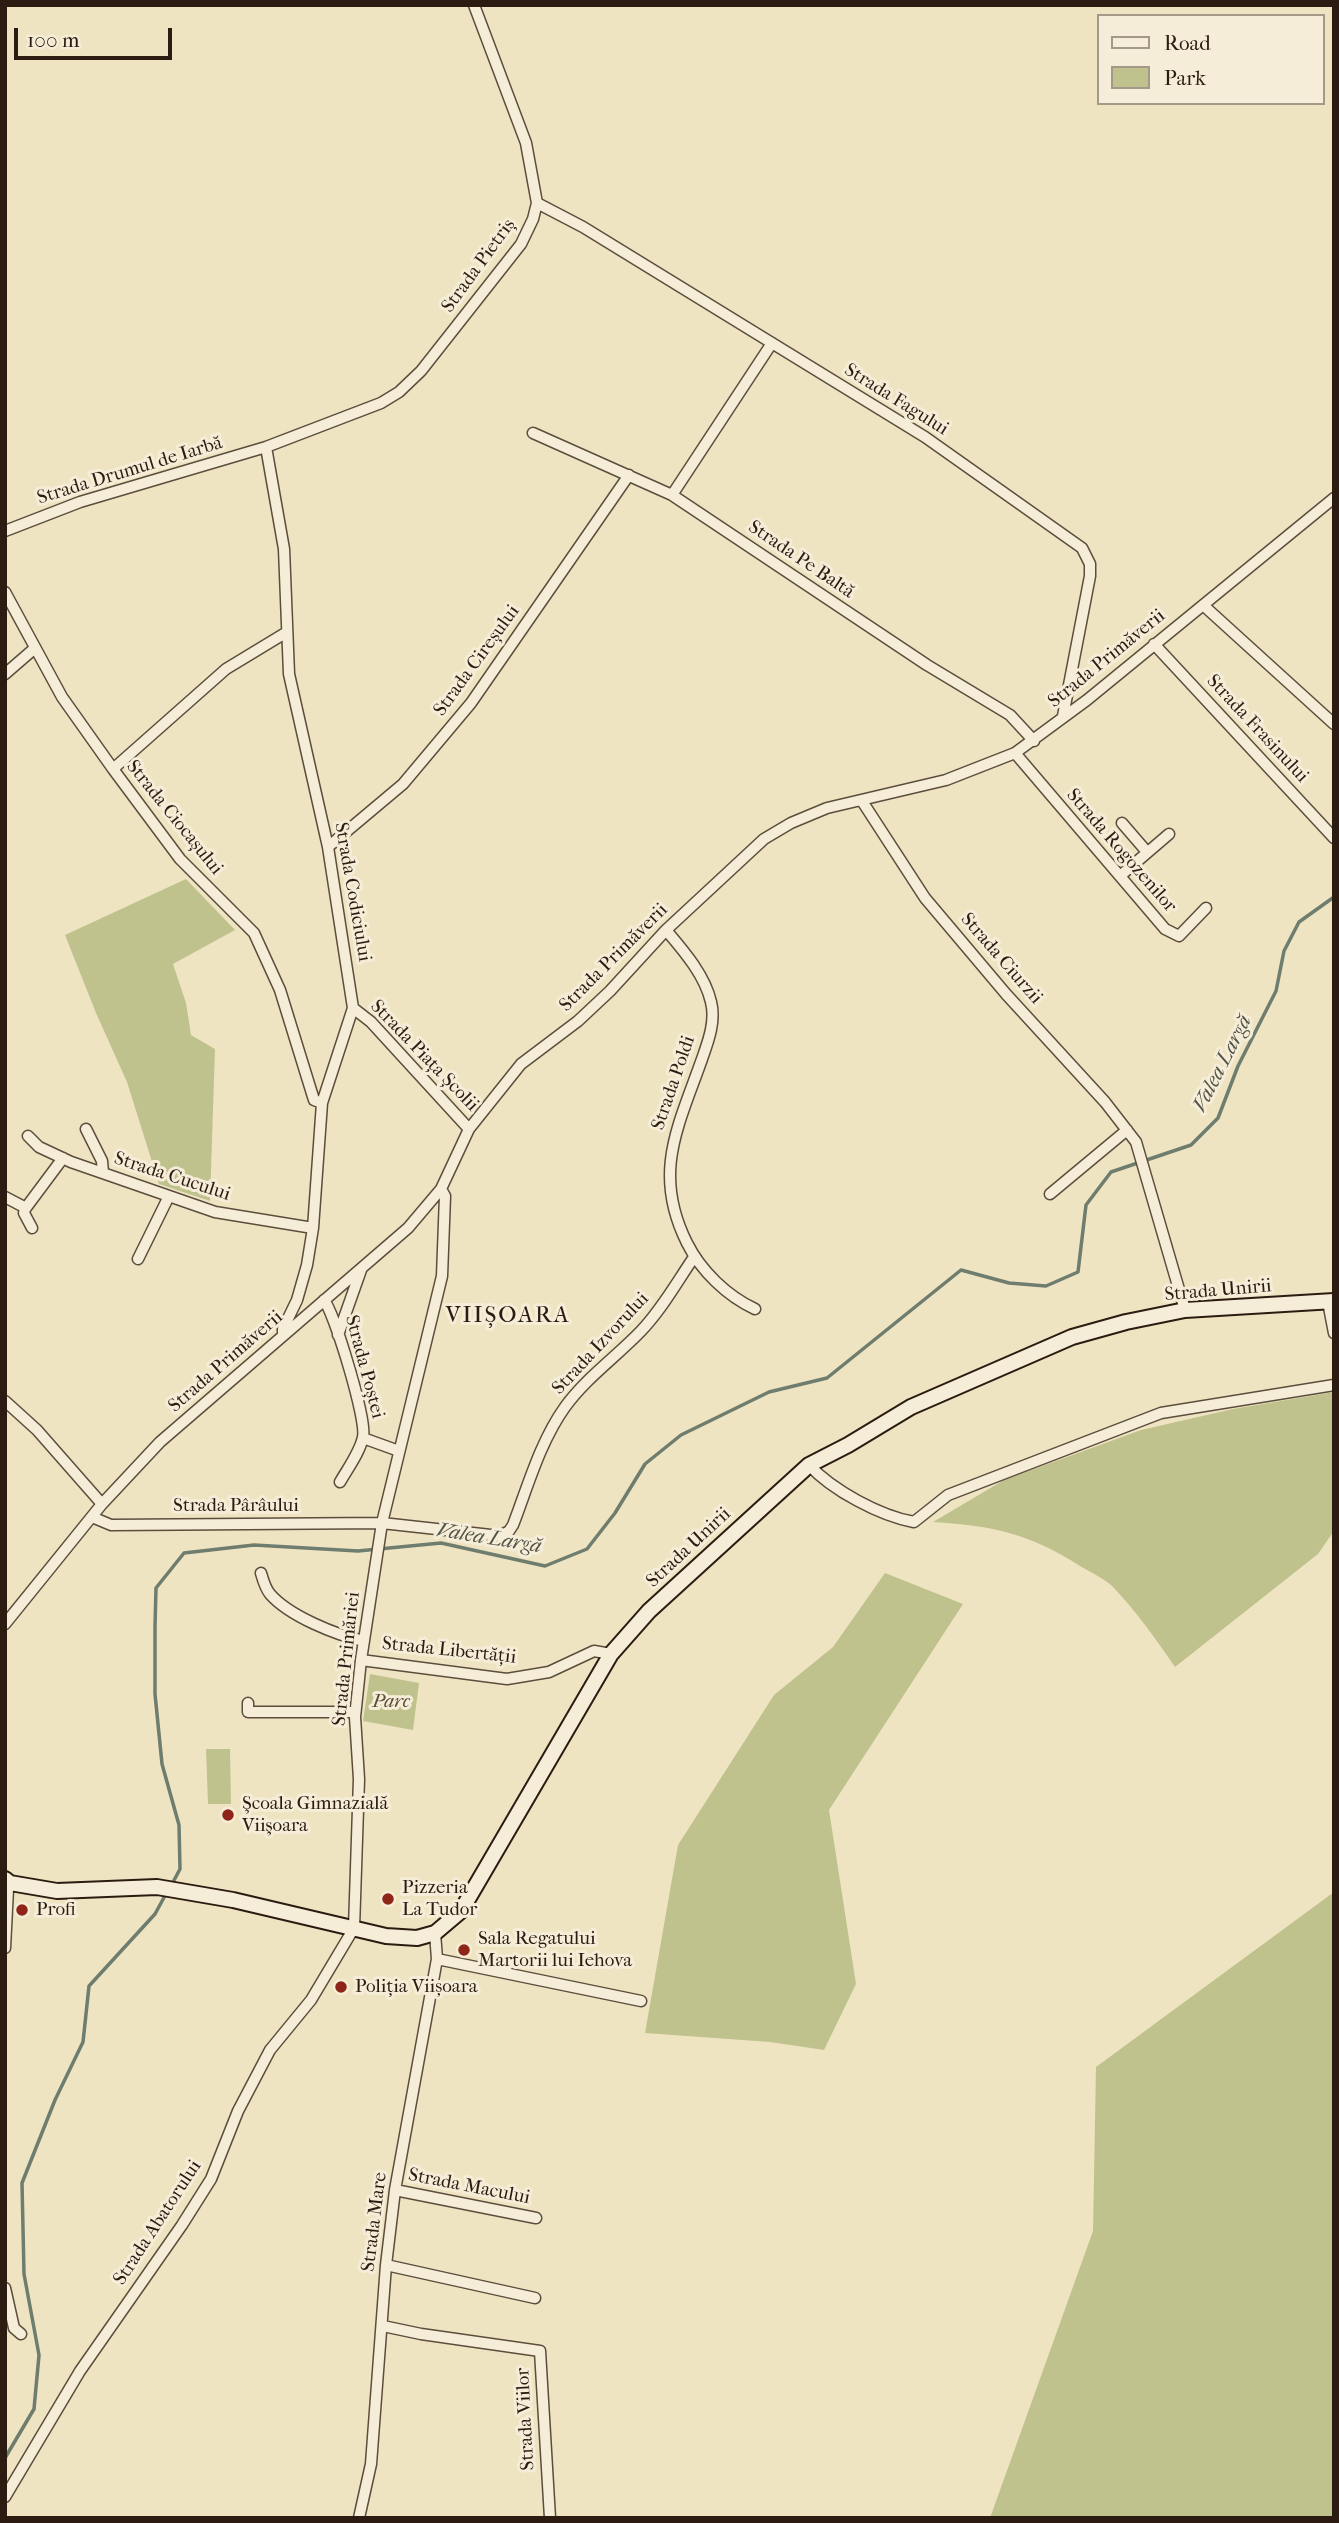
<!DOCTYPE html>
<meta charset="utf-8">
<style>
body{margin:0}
#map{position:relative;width:1339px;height:2523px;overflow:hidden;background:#efe4c2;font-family:"IM FELL French Canon",serif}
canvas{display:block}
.frame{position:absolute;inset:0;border:7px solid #2b1b11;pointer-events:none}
.legend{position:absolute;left:1097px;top:14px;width:228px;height:91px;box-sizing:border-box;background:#f5edd7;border:2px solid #a49988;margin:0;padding:9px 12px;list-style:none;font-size:21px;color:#2b1b11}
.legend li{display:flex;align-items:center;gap:14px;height:35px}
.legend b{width:35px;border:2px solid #a49988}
.scale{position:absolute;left:14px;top:28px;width:158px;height:32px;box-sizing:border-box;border:4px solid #2b1b11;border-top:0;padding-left:9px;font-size:21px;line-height:24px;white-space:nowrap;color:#2b1b11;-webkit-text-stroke:5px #f5edd7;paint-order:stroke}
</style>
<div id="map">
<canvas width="1339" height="2523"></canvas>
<div class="frame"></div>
<ul class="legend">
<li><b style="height:9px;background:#f5edd7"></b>Road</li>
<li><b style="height:19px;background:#c0c28e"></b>Park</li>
</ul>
<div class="scale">100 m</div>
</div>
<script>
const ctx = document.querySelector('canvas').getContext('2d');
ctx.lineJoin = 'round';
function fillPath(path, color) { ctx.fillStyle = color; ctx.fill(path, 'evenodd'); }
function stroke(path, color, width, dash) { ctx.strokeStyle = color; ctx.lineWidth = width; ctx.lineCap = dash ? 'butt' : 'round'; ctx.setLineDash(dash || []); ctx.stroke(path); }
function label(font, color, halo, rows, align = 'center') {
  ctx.font = font + ' "IM FELL French Canon",serif'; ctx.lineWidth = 6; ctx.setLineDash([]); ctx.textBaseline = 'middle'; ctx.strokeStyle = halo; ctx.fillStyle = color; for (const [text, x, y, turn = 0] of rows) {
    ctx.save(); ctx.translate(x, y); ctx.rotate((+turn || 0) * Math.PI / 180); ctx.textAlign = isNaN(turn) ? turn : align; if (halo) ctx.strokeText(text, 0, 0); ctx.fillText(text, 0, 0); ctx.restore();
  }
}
fillPath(new Path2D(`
 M186 879 235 930 173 964 186 1003 191 1035 215 1049 210 1201 159 1184 127 1082 96 1013 65 935Z
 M1334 1392V1531L1318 1554 1175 1667C1156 1639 1135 1610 1112 1586 1103 1578 1090 1572 1080 1566 1028 1533 994 1526 933 1522L1004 1480 1141 1430 1233 1409Z
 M885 1573 963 1604 829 1810 856 1984 824 2050 770 2042 645 2033 678 1845 774 1695 833 1647Z
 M370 1674 419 1683 413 1730 363 1721Z
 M206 1749H230L231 1804H208Z
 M1334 1892V2518H990L1093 2231 1096 2067Z`), '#c0c28e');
stroke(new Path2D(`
 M171 1886 180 1869 179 1825 162 1764 155 1694V1626L156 1588 184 1553 254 1545 358 1551 441 1543 545 1566 587 1549 615 1513 645 1464 681 1435 769 1392 827 1378 961 1270 1009 1283 1046 1286 1078 1272 1086 1205 1111 1172 1191 1145 1218 1118 1238 1066 1276 991 1284 951 1299 922 1334 897
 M5 2458 34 2409 39 2355 24 2274 22 2183 55 2100 83 2042 89 1986 155 1914 167 1892`), '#6e7d6e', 3.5);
const street = new Path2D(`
 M537 203 583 227 925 437 1082 548 1090 564V576L1063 716
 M533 433 672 495 927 665 1010 715 1034 741
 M266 447 284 549 289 674 328 847 353 1008 322 1103 313 1228 307 1265 297 1300 283 1329V1336
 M672 495 772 343
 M5 531 80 502 266 447 381 403 399 392 421 371 521 244 533 219 537 203 526 143 474 5
 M5 592 62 697 113 769 180 859 254 933 280 990 314 1100 322 1103
 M1203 605 1334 724
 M1154 644 1334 838
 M5 674 35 648
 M1015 753 1165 929 1179 936 1206 908
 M113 769 226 669 287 632
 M862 801 925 898 1006 994 1105 1102 1136 1142 1185 1310
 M1122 823 1147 852
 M328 847 403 784 471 703 629 475
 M1120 876 1169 834
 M666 930C683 950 705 975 711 1002 716 1021 708 1042 702 1059 678 1127 652 1173 687 1243 701 1271 727 1296 755 1309
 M353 1008 371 1022 469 1129
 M86 1129 102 1161 103 1173
 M28 1136 39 1147 71 1162 215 1212 313 1228
 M1050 1194 1127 1130
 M5 1197 26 1208
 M32 1228 24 1213 25 1209 63 1158
 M138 1259 169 1196
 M324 1300C335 1315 367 1420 363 1437 360 1452 348 1468 340 1482
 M1328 1302 1334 1333
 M338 1335 361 1270
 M5 1401 37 1430 102 1504
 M363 1438 399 1451
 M809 1465C832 1490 880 1516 914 1522L948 1495 1161 1413 1334 1385
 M92 1517 111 1525 382 1523 500 1536 509 1531 513 1525C528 1486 540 1442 565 1407 586 1378 616 1357 641 1331 662 1309 677 1282 694 1257
 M261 1573C263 1580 265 1588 270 1594 289 1616 336 1635 364 1641
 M5 1624 102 1504 160 1442 408 1228 441 1189 469 1129 521 1064 578 1021 610 991 666 930 764 839 791 823 827 808 946 780 1015 753 1087 700 1334 498
 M361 1660 507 1679 549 1672 594 1651 611 1654
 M248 1703V1712H355
 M5 1948 8 1889 10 1883
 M437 1959 641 2001
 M395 2190 536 2218
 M386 2265 535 2298
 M5 2288 14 2328 21 2334
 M383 2326 421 2334 540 2351 550 2518
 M5 2497 80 2371 182 2225 211 2179 238 2111 270 2050 311 2000 354 1928 359 1779 355 1717 361 1660 382 1523 442 1276 445 1196 441 1189
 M359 2518 371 2464 386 2265 395 2190 437 1959 435 1933`);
const secondary = new Path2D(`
 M5 1879 10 1883 57 1891 157 1887 233 1900 386 1936 417 1938 435 1933 461 1911 611 1654 649 1611 809 1465 848 1445 911 1407 1072 1337 1126 1322 1185 1310 1334 1301`);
stroke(street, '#5c4d3d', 13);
stroke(secondary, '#2b1b11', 18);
stroke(street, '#f5edd7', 10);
stroke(secondary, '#f5edd7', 14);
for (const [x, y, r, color] of [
 [228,1815,7,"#8f2418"],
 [388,1899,7,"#8f2418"],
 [22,1910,7,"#8f2418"],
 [464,1950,7,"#8f2418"],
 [341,1987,7,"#8f2418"]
]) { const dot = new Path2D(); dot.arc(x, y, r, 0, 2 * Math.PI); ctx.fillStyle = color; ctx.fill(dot); stroke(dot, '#f5edd7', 2.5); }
label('19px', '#2b1b11', '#f5edd7', [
 ["Strada Pietriș",479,266,-54],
 ["Strada Fagului",896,400,32],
 ["Strada Drumul de Iarbă",130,471,-17],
 ["Strada Pe Baltă",801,560,34],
 ["Strada Primăverii",1107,659,-39],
 ["Strada Cireșului",477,661,-54],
 ["Strada Frasinului",1257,729,47],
 ["Strada Ciocașului",174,818,51],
 ["Strada Rogozenilor",1121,851,49],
 ["Strada Codiciului",352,892,80],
 ["Strada Primăverii",614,958,-45],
 ["Strada Ciurzii",1001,959,49],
 ["Strada Piața Școlii",424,1056,46],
 ["Strada Poldi",674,1083,-71],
 ["Strada Cucului",172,1177,18],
 ["Strada Unirii",1218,1291,-5],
 ["Strada Izvorului",601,1344,-47],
 ["Strada Primăverii",226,1362,-41],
 ["Strada Poștei",364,1367,75],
 ["Strada Pârâului",236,1506],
 ["Strada Unirii",689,1548,-43],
 ["Strada Libertății",449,1651,6],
 ["Strada Primăriei",347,1659,-84],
 ["Strada Macului",469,2187,11],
 ["Strada Mare",375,2222,-83],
 ["Strada Abatorului",158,2223,-57],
 ["Strada Viilor",526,2419,-93]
]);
label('italic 19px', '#584d36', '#f5edd7', [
 ["Parc",391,1702]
]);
label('19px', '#2b1b11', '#f5edd7', [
 ["Şcoala Gimnazială",242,1804],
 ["Viişoara",242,1826],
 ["Pizzeria",402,1888],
 ["La Tudor",402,1910],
 ["Profi",36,1910],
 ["Sala Regatului",478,1939],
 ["Martorii lui Iehova",478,1961],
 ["Poliția Viișoara",355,1987]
], 'left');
label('italic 21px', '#525447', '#f5edd7', [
 ["Valea Largă",1223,1064,-63],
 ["Valea Largă",489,1539,9]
]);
ctx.letterSpacing = '2px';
label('23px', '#2b1b11', '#f5edd7', [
 ["VIIȘOARA",508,1316]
]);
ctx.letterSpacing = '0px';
</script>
